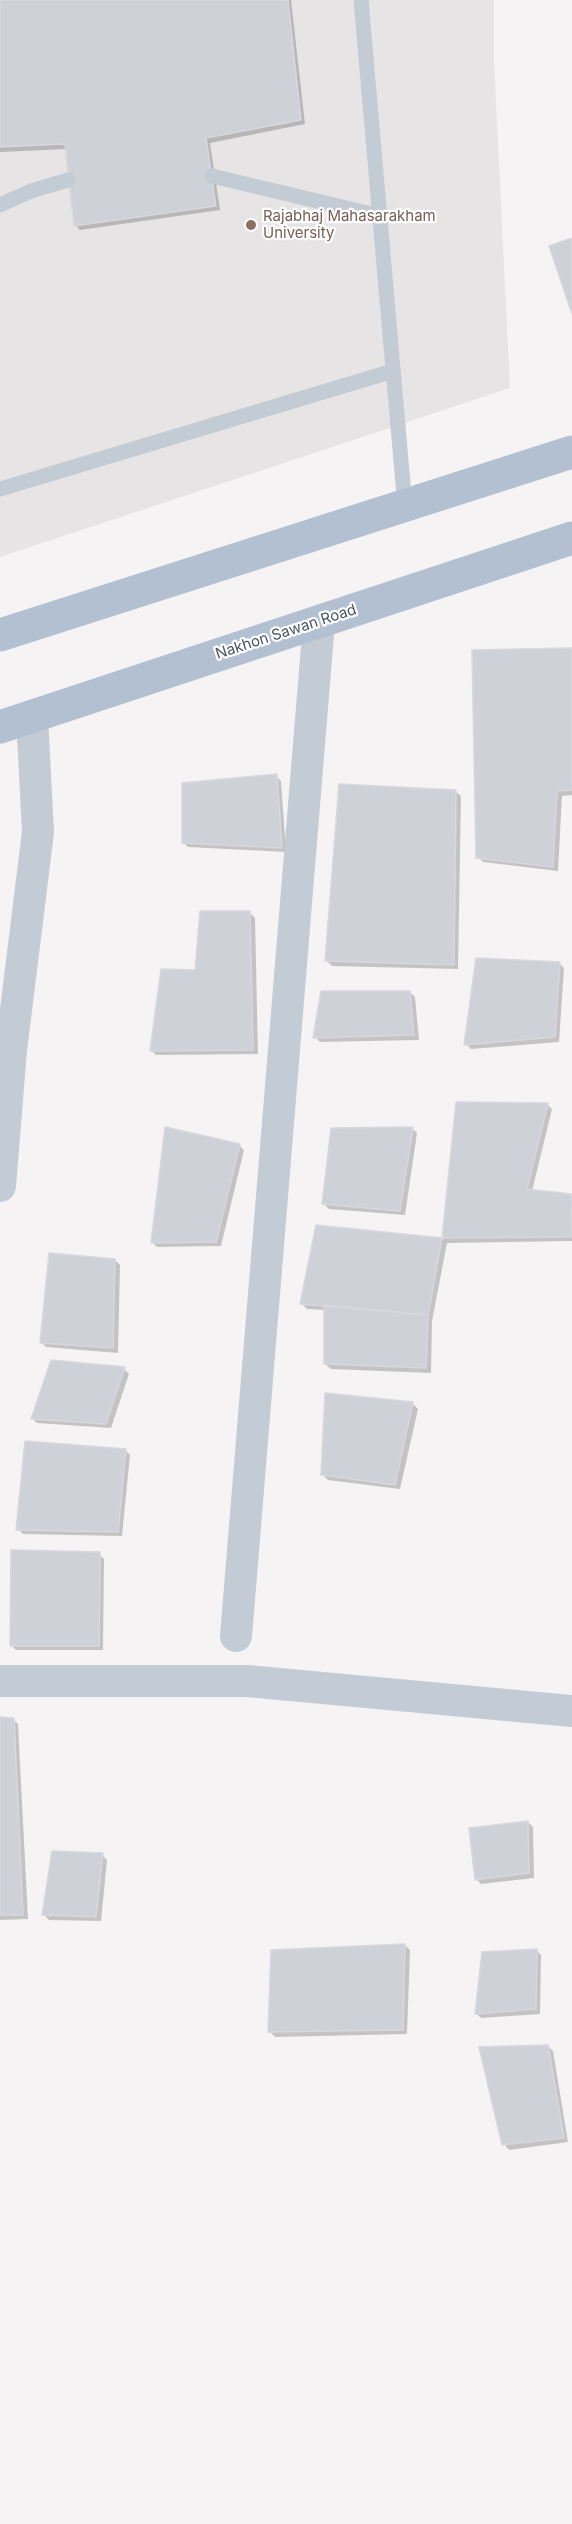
<!DOCTYPE html>
<style>
body{margin:0}
canvas{display:block;background:#f5f3f3}
</style>
<canvas width="572" height="2524"></canvas>
<script>
const ctx = document.querySelector('canvas').getContext('2d');
ctx.lineJoin = 'round';
function fillPath(path, color) { ctx.fillStyle = color; ctx.fill(path, 'evenodd'); }
function stroke(path, color, width, dash) { ctx.strokeStyle = color; ctx.lineWidth = width; ctx.lineCap = dash ? 'butt' : 'round'; ctx.setLineDash(dash || []); ctx.stroke(path); }
function label(font, color, halo, rows, align = 'center') {
  ctx.font = font + ' Inter,sans-serif'; ctx.lineWidth = 4.5; ctx.setLineDash([]); ctx.textBaseline = 'middle'; ctx.strokeStyle = halo; ctx.fillStyle = color; for (const [text, x, y, turn = 0] of rows) {
    ctx.save(); ctx.translate(x, y); ctx.rotate((+turn || 0) * Math.PI / 180); ctx.textAlign = isNaN(turn) ? turn : align; if (halo) ctx.strokeText(text, 0, 0); ctx.fillText(text, 0, 0); ctx.restore();
  }
}
fillPath(new Path2D(`
 M0 0H494V63L510 388 0 557Z`), '#e6e4e5');
fillPath(new Path2D(`
 M0 0H291L305 124 210 143 220 210 80 230 75 225 67 149 0 152Z
 M572 650V795L562 796 558 871 483 862 478 857Z
 M276 776 281 781 286 852 188 847 183 842Z
 M455 791 461 796 458 969 332 966 327 961Z
 M250 913 255 918 258 1054 156 1055 151 1050 196 972Z
 M559 963 564 968 559 1042 471 1049 466 1044Z
 M410 992 415 997 419 1040 320 1042 315 1037Z
 M458 1103 547 1104 552 1109 532 1191 572 1197V1241L447 1243 432 1321 431 1373 331 1369 325 1364 326 1310 307 1309 302 1304 318 1226 443 1240Z
 M412 1128 417 1133 405 1215 329 1209 324 1204Z
 M239 1145 244 1150 221 1246 157 1247 152 1242Z
 M115 1260 120 1265 118 1353 46 1347 41 1342Z
 M124 1369 129 1374 111 1428 37 1423 32 1418Z
 M413 1404 418 1409 400 1489 328 1480 323 1475Z
 M125 1450 130 1455 122 1536 23 1534 18 1529Z
 M99 1554 104 1559 103 1650H16L11 1645Z
 M0 1719H13L18 1724 28 1919 0 1920Z
 M528 1822 533 1827 534 1878 481 1884 476 1879Z
 M102 1855 107 1860 101 1921 49 1920 44 1915Z
 M405 1945 410 1950 407 2034 275 2037 270 2032Z
 M536 1950 541 1955 540 2014 481 2018 476 2013Z
 M548 2046 553 2051 568 2142 509 2150 504 2144Z`), '#0003');
const building = new Path2D(`
 M0 0H288L301 120 206 138 216 206 74 226 65 144 0 147Z
 M572 238V314L549 246Z
 M572 648V790L557 791 553 867 476 858 472 650Z
 M277 774 282 848 182 843V783Z
 M339 784 456 790 454 965 325 961Z
 M200 911H250L253 1050 150 1051 161 969 195 970Z
 M476 958 560 962 555 1037 464 1045Z
 M321 991H410L414 1035 313 1038Z
 M456 1102 548 1103 527 1189 571 1194 572 1237 442 1238Z
 M165 1127 240 1144 216 1242 151 1243Z
 M413 1127 400 1211 322 1204 331 1128Z
 M316 1225 442 1238 428 1315 300 1304Z
 M49 1253 115 1259 113 1348 40 1343Z
 M324 1305 428 1315 426 1368 324 1364Z
 M51 1360 125 1367 106 1424 31 1419Z
 M325 1393 413 1402 395 1485 321 1475Z
 M25 1441 126 1449 118 1532 16 1530Z
 M11 1550 100 1552 99 1646H10Z
 M0 1717 14 1718 23 1915H0Z
 M528 1821 529 1873 475 1880 469 1828Z
 M52 1851 103 1853 96 1917 42 1915Z
 M405 1944 403 2030 268 2032 271 1950Z
 M537 1949 536 2009 475 2014 482 1952Z
 M548 2045 564 2138 502 2145 479 2047Z`);
fillPath(building, '#cfd1d8');
stroke(building, '#d6d8de', 1.5);
stroke(new Path2D(`
 M361 0 405 507
 M212 176 380 216
 M0 205 31 191 68 180
 M0 489 393 371`), '#c3ccd4', 15);
stroke(new Path2D(`
 M0 1186 11 1050 38 832 32 716
 M236 1636 319 622
 M0 1681H247L572 1711`), '#c3ccd4', 32);
stroke(new Path2D(`
 M0 635 572 452
 M0 727 572 538`), '#b2c0d2', 33);
for (const [x, y, r, color] of [
 [251,225,6,"#8d6e63"]
]) { const dot = new Path2D(); dot.arc(x, y, r, 0, 2 * Math.PI); ctx.fillStyle = color; ctx.fill(dot); stroke(dot, '#fff', 2); }
label('15px', '#785e54', '#fff', [
 ["Rajabhaj Mahasarakham",263,216],
 ["University",263,233]
], 'left');
label('15px', '#495562', '#fff', [
 ["Nakhon Sawan Road",286,632,-18]
]);
</script>
